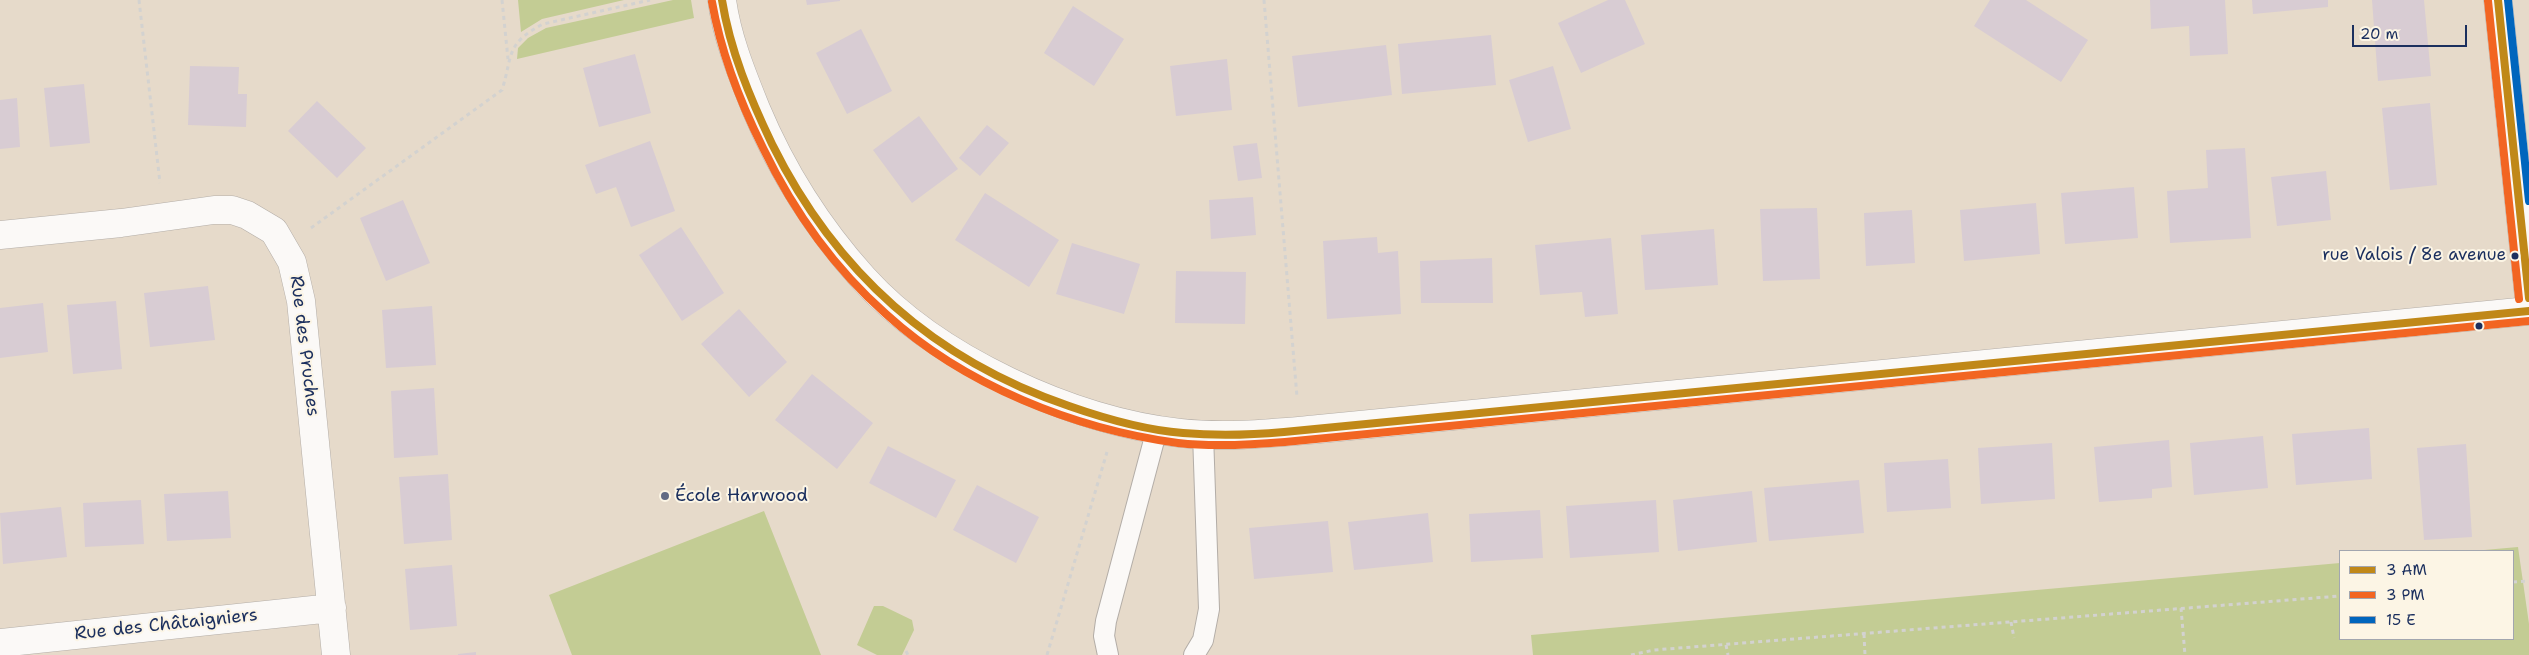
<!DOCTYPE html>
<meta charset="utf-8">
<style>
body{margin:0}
#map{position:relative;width:2529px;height:655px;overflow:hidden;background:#e6daca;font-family:"Shantell Sans",sans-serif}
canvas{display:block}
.legend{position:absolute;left:2339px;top:550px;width:175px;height:90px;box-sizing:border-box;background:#fcf5e5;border:1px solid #a2a6af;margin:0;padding:6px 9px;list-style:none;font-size:15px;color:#1b2f5e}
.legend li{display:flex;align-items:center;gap:10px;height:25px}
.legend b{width:25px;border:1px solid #a2a6af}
.scale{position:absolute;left:2352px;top:25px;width:115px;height:22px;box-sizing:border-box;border:2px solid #1b2f5e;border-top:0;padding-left:6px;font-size:15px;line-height:18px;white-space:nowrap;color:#1b2f5e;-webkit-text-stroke:4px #fcf5e5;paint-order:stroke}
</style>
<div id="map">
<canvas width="2529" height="655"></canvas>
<ul class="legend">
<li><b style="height:6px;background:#c08818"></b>3 AM</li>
<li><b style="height:6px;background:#f26522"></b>3 PM</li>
<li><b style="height:6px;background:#0065bd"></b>15 E</li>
</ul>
<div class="scale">20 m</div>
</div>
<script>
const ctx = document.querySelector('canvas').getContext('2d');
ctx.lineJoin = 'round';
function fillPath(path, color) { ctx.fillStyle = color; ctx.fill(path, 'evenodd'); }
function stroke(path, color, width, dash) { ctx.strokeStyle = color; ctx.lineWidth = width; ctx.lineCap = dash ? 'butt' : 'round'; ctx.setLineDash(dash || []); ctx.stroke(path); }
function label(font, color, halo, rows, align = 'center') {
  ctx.font = font + ' "Shantell Sans",sans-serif'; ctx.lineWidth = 4; ctx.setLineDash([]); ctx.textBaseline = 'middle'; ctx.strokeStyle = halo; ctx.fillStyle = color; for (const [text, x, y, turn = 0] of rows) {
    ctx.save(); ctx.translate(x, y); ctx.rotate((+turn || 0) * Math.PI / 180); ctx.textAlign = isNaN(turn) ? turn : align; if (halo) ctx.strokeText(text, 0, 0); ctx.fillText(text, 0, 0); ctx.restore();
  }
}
fillPath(new Path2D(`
 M518 0H624L542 19 521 32Z
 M673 0H691L694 18 517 59 518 48 528 38 546 28Z
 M764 511 821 655H572L549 595Z
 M2518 547 2529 624V655H1533L1531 635 2340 563V639H2513V551H2473Z
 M874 606H883L912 620 914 630 902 655H877L857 645Z`), '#c3cc94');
fillPath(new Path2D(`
 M806 0H840V1L807 5Z
 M1608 0H1625L1645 44 1581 73 1558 23Z
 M1990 0H2026L2088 40 2061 82 1974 26Z
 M2150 0H2225L2228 54 2190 56 2189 26 2151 29Z
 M2252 0H2328V7L2253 14Z
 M2372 0H2424L2431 76 2378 81Z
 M1073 6 1124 39 1094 86 1044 53Z
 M861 29 892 91 847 114 816 53Z
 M1491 35 1496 85 1402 94 1398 44Z
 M1386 45 1392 95 1298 107 1292 56Z
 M635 54 651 113 599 127 583 68Z
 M1227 59 1232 110 1176 116 1170 66Z
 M190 66 239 67 238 94H247L246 127 188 125Z
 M1553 66 1571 129 1528 142 1509 80Z
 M84 84 90 143 50 147 44 88Z
 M17 98 20 147 0 149V100Z
 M317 101 366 148 337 178 288 131Z
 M2430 103 2437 185 2390 190 2382 108Z
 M919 116 958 169 912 203 873 150Z
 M987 125 1009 143 980 176 959 158Z
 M650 141 675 211 631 227 616 187 596 194 585 165Z
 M1257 143 1262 178 1238 181 1233 146Z
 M2245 148 2251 238 2170 243 2167 191 2208 188 2206 150Z
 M2326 171 2331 220 2277 226 2271 177Z
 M2134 187 2138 238 2065 244 2061 193Z
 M985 193 1059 240 1029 287 955 240Z
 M1253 197 1256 235 1211 239 1209 200Z
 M403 200 430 263 386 281 360 218Z
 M2036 203 2040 254 1964 261 1960 210Z
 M1817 208 1820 279 1763 281 1760 209Z
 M1912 210 1915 263 1866 266 1864 213Z
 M681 227 724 293 682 321 639 255Z
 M1714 229 1718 285 1645 290 1641 235Z
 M1377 237 1378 253 1398 251 1401 314 1327 319 1323 241Z
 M1611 238 1618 314 1585 317 1582 292 1540 295 1535 245Z
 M1072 243 1140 264 1124 314 1056 294Z
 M1492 258 1493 303H1421L1420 261Z
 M1176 271 1246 272 1245 324 1175 323Z
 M208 286 215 340 150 347 144 293Z
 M116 301 122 369 73 374 67 305Z
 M43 303 48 352 0 358V308Z
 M432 306 436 365 386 368 382 310Z
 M739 309 787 362 749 397 701 344Z
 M812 374 873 423 837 469 775 420Z
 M434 388 438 455 394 458 391 391Z
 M2369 428 2372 479 2296 485 2292 434Z
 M2263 436 2268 488 2194 495 2190 443Z
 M2169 440 2172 487 2152 489V498L2099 502 2094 447Z
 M2052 443 2055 499 1981 504 1978 448Z
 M2466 444 2472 537 2424 540 2417 448Z
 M888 446 956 480 936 518 869 483Z
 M1948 459 1951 508 1887 512 1884 463Z
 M448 474 452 540 404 544 399 477Z
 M1859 480 1864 533 1769 541 1764 488Z
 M977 485 1039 517 1016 563 953 530Z
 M228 491 231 538 167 541 164 494Z
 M1752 491 1757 542 1678 551 1673 500Z
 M141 500 144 544 85 547 83 503Z
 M1656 500 1659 552 1570 558 1566 506Z
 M61 507 67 557 3 564 0 513Z
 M1540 510 1543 558 1471 562 1469 514Z
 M1428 513 1433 562 1354 570 1348 522Z
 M1328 521 1333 572 1254 579 1249 528Z
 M452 565 457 626 410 630 405 569Z
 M476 652V655H458V654Z`), '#d8ccd3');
const lane = new Path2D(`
 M1108 655 1104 636 1106 621 1157 429
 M1194 655 1203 640 1209 609 1203 434`);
const street = new Path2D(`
 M722 0C727 38 742 74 756 109 782 171 817 227 863 278 936 359 1072 421 1180 433 1227 438 1273 433 1319 429L2529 311
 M0 235 121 223 214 210H232L247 215 274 231 292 262 301 301 336 655
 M0 643 332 608`);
const secondary = new Path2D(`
 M2498 0 2529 298`);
stroke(lane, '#b3ada7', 22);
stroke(street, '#b3ada7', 29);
stroke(secondary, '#b3ada7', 29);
stroke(new Path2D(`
 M139 0 160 183
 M502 0 508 59
 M1264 0 1297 397
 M311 228 502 90C513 55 505 44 543 24L650 0
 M2513 582 2528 581
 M2181 608 2185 655
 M2011 622 2014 638
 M1864 634 1865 655
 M1726 645 1728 655
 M906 651 908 655
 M1047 655 1107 452
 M1631 655 1654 650 2340 596`), '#d3d2d0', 3, [4, 4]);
stroke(lane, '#fbf9f7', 20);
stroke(street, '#fbf9f7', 28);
stroke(secondary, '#fbf9f7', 28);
stroke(new Path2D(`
 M722 0C730 50 750 98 772 144 835 271 934 360 1069 406 1106 419 1144 430 1183 433 1217 436 1251 435 1284 432L2529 311
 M2498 0 2529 298`), '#c08818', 8);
stroke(new Path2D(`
 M2488 1 2519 299
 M712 2C721 53 740 102 763 148 793 210 834 268 886 314 964 385 1074 429 1178 443 1213 447 1250 445 1285 442L2529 321`), '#f26522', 8);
stroke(new Path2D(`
 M2508 0 2529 201`), '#0065bd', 8);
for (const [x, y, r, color] of [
 [2515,256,4.5,"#1b2f5e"],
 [2479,326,4.5,"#1b2f5e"],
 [665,496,5,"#626b84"]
]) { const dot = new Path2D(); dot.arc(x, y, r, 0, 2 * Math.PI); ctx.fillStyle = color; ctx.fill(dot); stroke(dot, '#fcf5e5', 2); }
label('17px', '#1b2f5e', '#fcf5e5', [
 ["rue Valois / 8e avenue",2506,256]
], 'right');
label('18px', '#1b2f5e', '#fcf5e5', [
 ["Rue des Pruches",304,346,83],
 ["Rue des Châtaigniers",166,625,-6]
]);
label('18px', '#1b2f5e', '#fcf5e5', [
 ["École Harwood",675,496]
], 'left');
</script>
